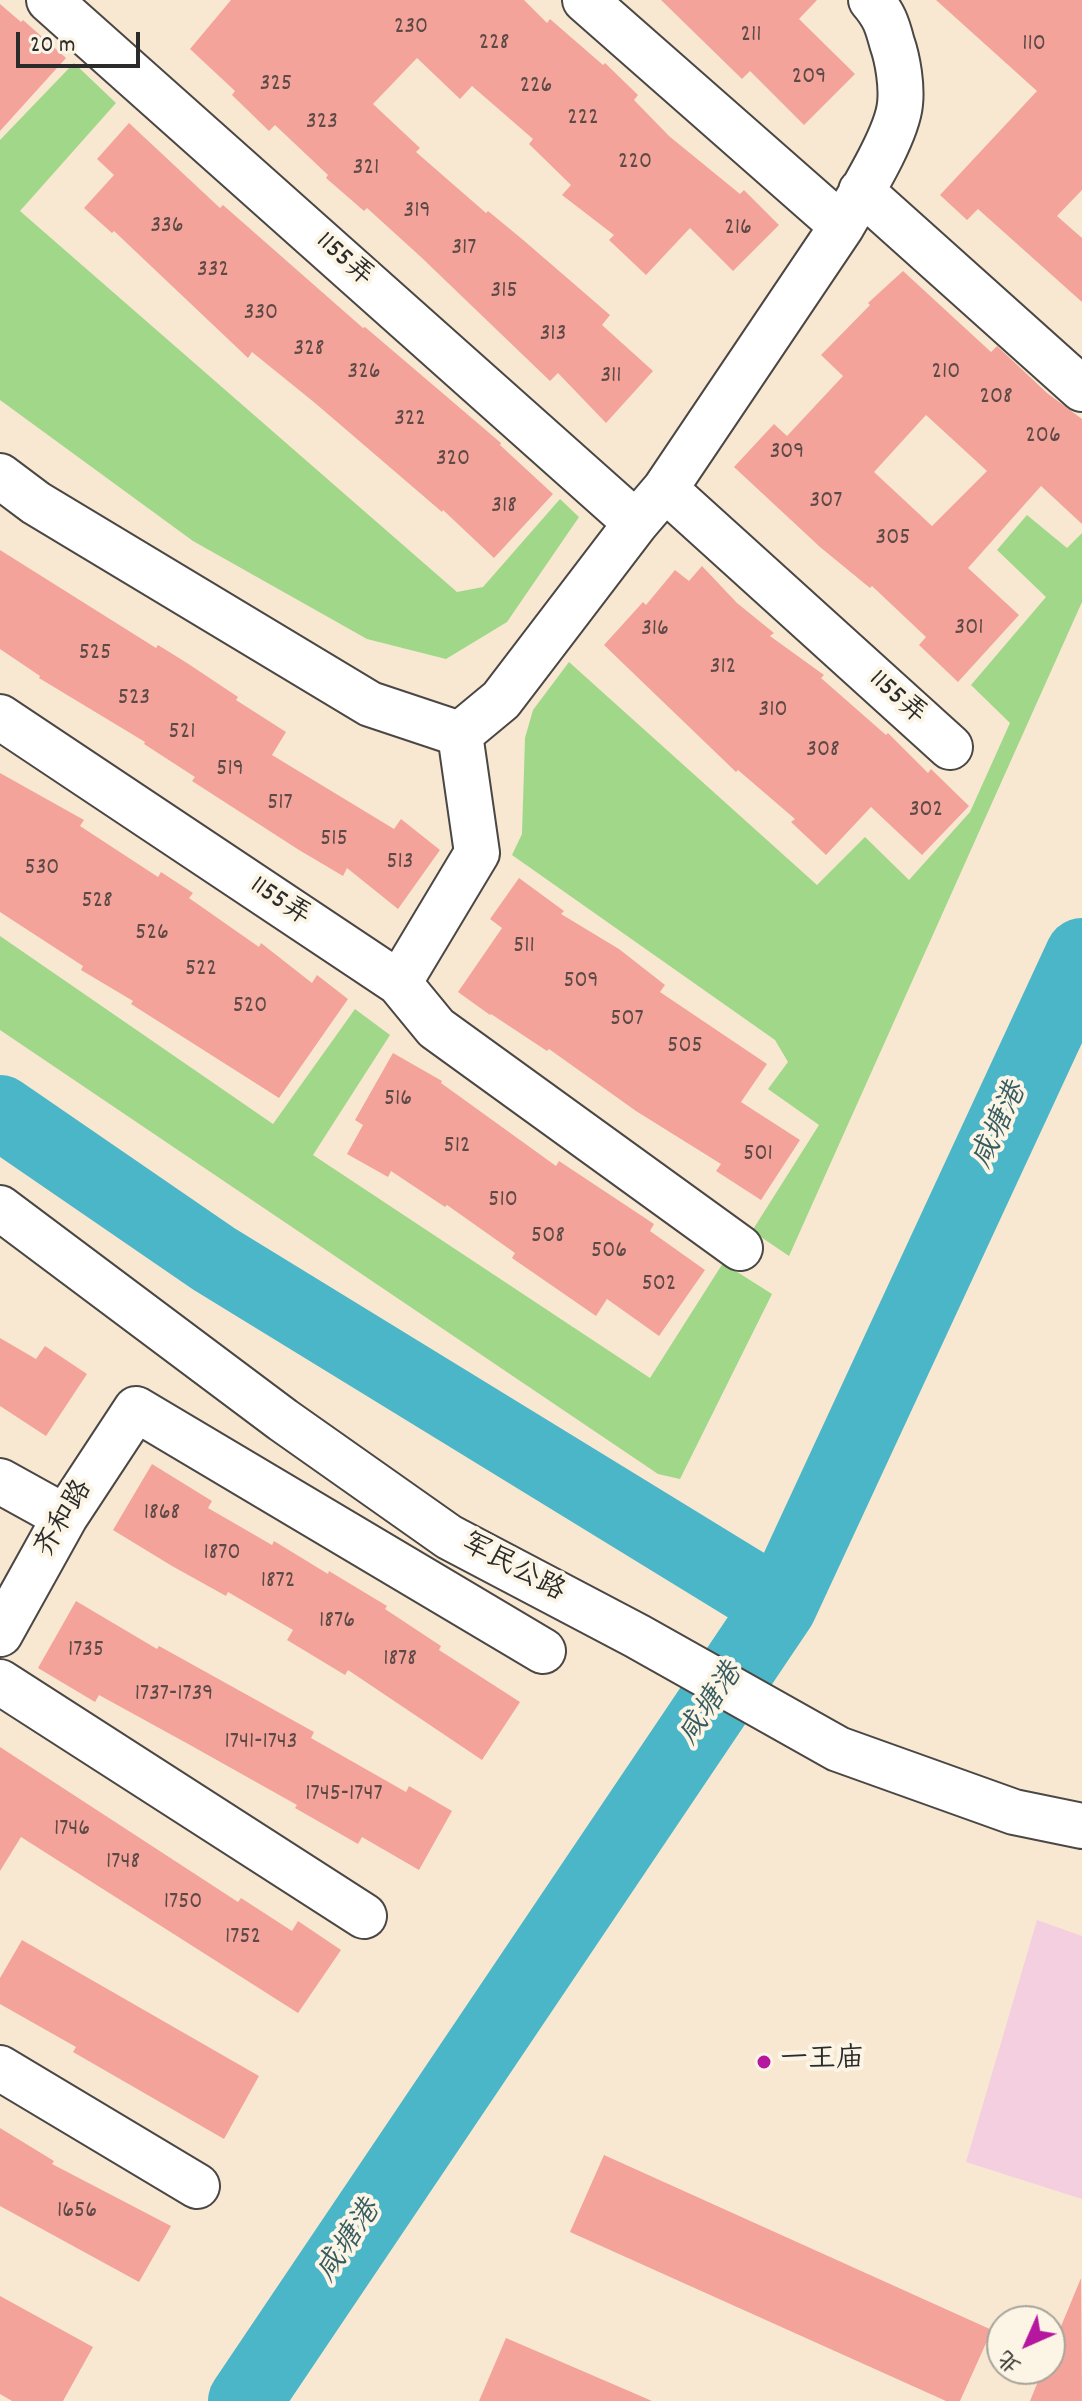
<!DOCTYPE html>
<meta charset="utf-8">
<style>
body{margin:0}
#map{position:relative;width:1082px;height:2401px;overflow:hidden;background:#f8e8d2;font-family:Dekko,"LXGW WenKai TC",sans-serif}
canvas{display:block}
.north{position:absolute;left:986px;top:2305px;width:80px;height:80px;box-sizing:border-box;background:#fcf5e5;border:2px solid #a8a49b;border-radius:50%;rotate:225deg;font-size:22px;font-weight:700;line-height:32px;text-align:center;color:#2b2b2b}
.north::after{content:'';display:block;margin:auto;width:28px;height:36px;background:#b5179e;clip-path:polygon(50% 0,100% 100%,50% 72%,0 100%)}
.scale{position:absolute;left:16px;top:32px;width:124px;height:36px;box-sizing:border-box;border:4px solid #2b2b2b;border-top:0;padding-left:10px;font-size:24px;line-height:28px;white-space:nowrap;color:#2b2b2b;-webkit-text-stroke:6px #fcf5e5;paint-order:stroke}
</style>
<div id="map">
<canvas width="1082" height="2401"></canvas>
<div class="north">北</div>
<div class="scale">20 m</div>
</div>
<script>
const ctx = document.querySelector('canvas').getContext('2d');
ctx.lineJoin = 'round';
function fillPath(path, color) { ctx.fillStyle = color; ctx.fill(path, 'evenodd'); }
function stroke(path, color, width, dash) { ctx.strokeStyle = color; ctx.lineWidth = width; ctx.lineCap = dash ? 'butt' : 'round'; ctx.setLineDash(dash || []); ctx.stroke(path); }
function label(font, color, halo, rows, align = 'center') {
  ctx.font = font + ' Dekko,"LXGW WenKai TC",sans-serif'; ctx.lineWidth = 8; ctx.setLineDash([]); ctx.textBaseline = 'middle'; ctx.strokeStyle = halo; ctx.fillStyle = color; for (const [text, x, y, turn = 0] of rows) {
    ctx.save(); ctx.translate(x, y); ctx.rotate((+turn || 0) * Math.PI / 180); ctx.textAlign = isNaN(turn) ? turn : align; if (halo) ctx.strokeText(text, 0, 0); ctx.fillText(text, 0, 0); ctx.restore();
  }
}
fillPath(new Path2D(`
 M1037 1920 1082 1936V2199L966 2162Z`), '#f3cfdf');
fillPath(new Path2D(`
 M74 63 116 103 20 211 457 592 483 587 560 499 579 517 507 622 446 659 367 639 193 541 0 400V140Z
 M1027 515 1067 548 1082 533V602L789 1256 752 1231 819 1125 768 1089 788 1062 775 1040 512 855 522 834 525 738 533 710 569 662 817 885 865 837 909 880 970 812 1010 723 971 685 1046 597 997 550Z
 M0 936 273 1124 355 1009 390 1035 313 1155 650 1378 723 1263 772 1294 680 1479 658 1474 0 1030Z`), '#a0d789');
stroke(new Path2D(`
 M0 1112 214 1259 780 1606
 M245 2401 780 1606 1082 955`), '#4bb6c7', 74);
fillPath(new Path2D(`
 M231 0H524L547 23 550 19 603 65 605 63 638 95 634 100 669 136 740 194 744 190 779 225 733 271 690 228 646 275 609 240 614 235 562 195 571 185 529 144 533 139 472 86 460 99 417 58 373 104 420 148 416 152 486 213 488 211 522 239 610 315 602 325 653 371 606 423 558 373 550 381 422 258 367 208 364 211 326 178 328 175 275 125 269 131 232 95 235 91 190 49Z
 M661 0H817L799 19 855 74 804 125 750 71 742 79Z
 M936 0H1082V190L1057 216 1082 238V302L978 209 967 220 940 195 1037 91Z
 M0 4 21 22 23 20 66 58 0 131Z
 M129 123 220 208 223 205 363 328 365 327 501 443 500 445 553 494 494 558 443 510 442 512 315 403 252 352 248 358 114 231 112 233 84 208 114 175 97 159Z
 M903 271 991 352 997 346 1047 393 1082 419V524L1041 486 968 568 1019 615 958 682 919 645 926 637 872 586 870 588 820 547 734 467 774 424 787 436 843 376 821 355 870 305 868 303ZM926 415 987 471 932 526 874 472Z
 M0 550 156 648 158 645 187 663 238 697 236 700 286 732 272 755 394 829 401 819 440 850 398 909 347 868 343 876 299 850 192 781 195 777 144 744 145 742 39 678 40 676 0 649Z
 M702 566 737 603 774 633 770 636 824 675 821 678 886 735 888 733 928 773 931 769 969 806 922 855 871 807 826 855 791 822 795 819 738 770 736 772 604 645 643 602 646 605 675 570 689 581Z
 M0 773 84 820 80 826 158 877 161 872 193 893 189 898 259 947 261 943 312 983 317 975 348 999 279 1098 131 1004 133 1001 81 970 83 966 0 912Z
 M519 878 564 911 561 914 619 949 665 985 660 992 767 1064 741 1102 800 1140 761 1200 716 1171 721 1164 636 1111 549 1049 547 1051 491 1014 490 1015 458 992 502 928 490 919Z
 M393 1053 442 1081 441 1083 556 1166 559 1161 654 1224 650 1231 705 1270 659 1336 607 1299 596 1316 512 1258 515 1253 447 1205 445 1207 391 1171 388 1177 347 1154 363 1125 355 1120Z
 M0 1338 36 1359 45 1346 87 1374 46 1436 0 1406Z
 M152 1464 212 1501 208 1508 272 1545 274 1541 328 1574 329 1571 387 1606 385 1609 441 1646 439 1650 520 1702 482 1760 348 1670 345 1675 287 1640 293 1630 228 1592 226 1596 172 1566 113 1530Z
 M76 1601 157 1649 159 1646 314 1732 311 1738 406 1792 409 1786 452 1811 419 1870 362 1837 358 1844 295 1808 297 1805 190 1745 99 1695 95 1702 38 1668Z
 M0 1747 238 1902 241 1898 292 1931 298 1921 341 1950 298 2013 21 1837 0 1871Z
 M22 1940 259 2076 224 2139 73 2052 76 2047 0 2004V1978Z
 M0 2128 54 2161 52 2164 171 2226 139 2282 0 2206Z
 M604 2155 992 2330 960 2401H946L570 2232Z
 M1081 2278 1082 2401H1030L1043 2369H1050V2353Z
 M0 2296 93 2347 63 2401H12L0 2394Z
 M506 2338 652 2401H479Z`), '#f3a399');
const minor = new Path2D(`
 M49 0 636 523
 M585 0 842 226
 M861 191 1082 389
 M0 476 36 503 370 704 460 734 501 700 636 523 665 489 842 226C859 196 897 136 900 104 902 86 898 60 892 43 887 24 884 15 871 0
 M665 489 950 747
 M0 717 399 983 436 1028 740 1248
 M399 983 477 853 460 734
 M0 1208 283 1420 449 1537 637 1636 838 1749 1014 1812 1082 1826
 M0 1481 65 1517
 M0 1634 65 1517 136 1409 543 1651
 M0 1682 364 1916
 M0 2068 197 2186`);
stroke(minor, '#4a4744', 48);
stroke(minor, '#fff', 44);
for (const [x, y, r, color] of [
 [764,2062,8,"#b5179e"]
]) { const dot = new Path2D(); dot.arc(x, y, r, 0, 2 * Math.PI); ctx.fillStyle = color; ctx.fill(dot); stroke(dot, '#fcf5e5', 3); }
label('24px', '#5d4946', null, [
 ["230",411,29],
 ["211",751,37],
 ["228",494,45],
 ["110",1034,46],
 ["209",809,79],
 ["325",276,86],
 ["226",536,88],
 ["222",583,120],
 ["323",322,124],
 ["220",635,164],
 ["321",366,170],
 ["319",417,213],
 ["336",167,228],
 ["216",738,230],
 ["317",464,250],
 ["332",213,272],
 ["315",504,293],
 ["330",261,315],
 ["313",553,336],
 ["328",309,351],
 ["326",364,374],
 ["210",946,374],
 ["311",611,378],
 ["208",996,399],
 ["322",410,421],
 ["206",1043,438],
 ["309",787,454],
 ["320",453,461],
 ["307",826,503],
 ["318",504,508],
 ["305",893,540],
 ["301",969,630],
 ["316",655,631],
 ["525",95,655],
 ["312",723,669],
 ["523",134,700],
 ["310",773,712],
 ["521",182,734],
 ["308",823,752],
 ["519",230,771],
 ["517",280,805],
 ["302",926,812],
 ["515",334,841],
 ["513",400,864],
 ["530",42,870],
 ["528",97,903],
 ["526",152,935],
 ["511",524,948],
 ["522",201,971],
 ["509",581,983],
 ["520",250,1008],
 ["507",627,1021],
 ["505",685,1048],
 ["516",398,1101],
 ["512",457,1148],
 ["501",758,1156],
 ["510",503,1202],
 ["508",548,1238],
 ["506",609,1253],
 ["502",659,1286],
 ["1868",162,1515],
 ["1870",222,1555],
 ["1872",278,1583],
 ["1876",337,1623],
 ["1735",86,1652],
 ["1878",400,1661],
 ["1737-1739",174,1696],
 ["1741-1743",261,1744],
 ["1745-1747",344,1796],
 ["1746",72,1831],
 ["1748",123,1864],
 ["1750",183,1904],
 ["1752",243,1939],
 ["1656",77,2213]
]);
label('28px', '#2b2b2b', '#fcf5e5', [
 ["1155弄",343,261,42],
 ["1155弄",896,699,42],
 ["1155弄",279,903,34],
 ["齐和路",66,1520,-59],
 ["军民公路",512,1570,28]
]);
label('28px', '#2b2b2b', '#fcf5e5', [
 ["一王庙",780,2062]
], 'left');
label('italic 30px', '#365c62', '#fcf5e5', [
 ["咸塘港",1002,1127,-65],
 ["咸塘港",713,1706,-56],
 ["咸塘港",351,2243,-56]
]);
</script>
